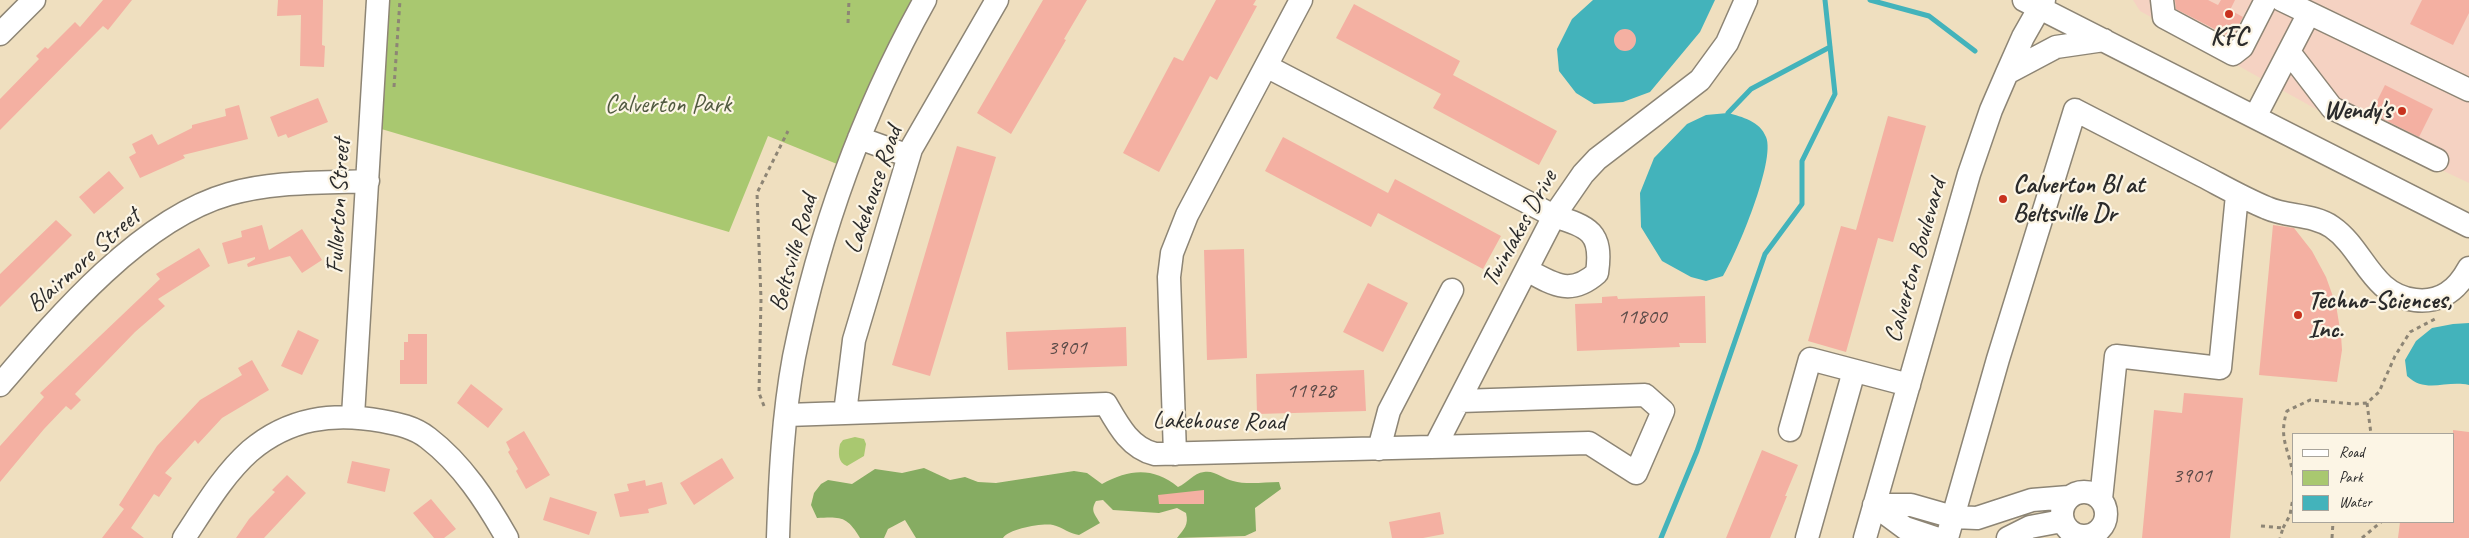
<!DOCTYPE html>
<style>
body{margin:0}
#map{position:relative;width:2469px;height:538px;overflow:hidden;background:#efdfbf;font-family:Caveat,sans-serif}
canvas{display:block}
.legend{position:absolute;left:2292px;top:433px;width:162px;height:90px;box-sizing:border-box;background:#fcf5e5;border:1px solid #a8a49b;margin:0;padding:6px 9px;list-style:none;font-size:15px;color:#2b2b2b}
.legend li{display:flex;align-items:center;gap:10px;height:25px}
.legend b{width:25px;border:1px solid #a8a49b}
</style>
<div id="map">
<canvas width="2469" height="538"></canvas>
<ul class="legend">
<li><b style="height:6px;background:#fff"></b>Road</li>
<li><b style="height:14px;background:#a9c870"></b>Park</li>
<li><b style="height:14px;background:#43b3bb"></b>Water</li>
</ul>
</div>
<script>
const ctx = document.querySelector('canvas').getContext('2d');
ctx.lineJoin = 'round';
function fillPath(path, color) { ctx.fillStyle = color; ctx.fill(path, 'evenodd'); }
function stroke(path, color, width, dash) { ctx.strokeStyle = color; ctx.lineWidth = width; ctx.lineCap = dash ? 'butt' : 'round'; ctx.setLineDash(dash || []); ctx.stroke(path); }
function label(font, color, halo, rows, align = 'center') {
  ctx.font = font + ' Caveat,sans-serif'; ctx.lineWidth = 4.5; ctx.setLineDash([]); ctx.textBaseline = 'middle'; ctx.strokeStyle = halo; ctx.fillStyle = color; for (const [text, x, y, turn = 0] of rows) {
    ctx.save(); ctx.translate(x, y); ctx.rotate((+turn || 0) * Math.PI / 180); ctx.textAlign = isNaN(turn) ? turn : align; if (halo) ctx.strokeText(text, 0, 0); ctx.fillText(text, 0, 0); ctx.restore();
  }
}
fillPath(new Path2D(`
 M2133 0H2469V183L2332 118 2140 11Z`), '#f5d2c2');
fillPath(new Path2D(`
 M385 0H913L872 80 837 164 768 136 729 232 378 128Z
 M855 437 864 439 866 444 864 456 847 466C838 463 838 453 840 444L843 440Z`), '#a9c870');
fillPath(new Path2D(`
 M924 468 950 480 965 477 978 482 996 483 1074 471 1087 473 1102 484C1130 469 1153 467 1178 487 1188 483 1193 473 1204 472 1215 470 1223 479 1233 481 1247 485 1265 482 1279 482L1281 489 1255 508 1256 531 1245 536 1177 538C1184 529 1189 525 1186 513L1177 508 1159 513 1113 510 1103 500 1096 501C1090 511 1095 514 1100 523L1079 535C1070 534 1062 527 1053 525 1041 523 1009 529 1003 538H916L905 520 888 529 884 538H860C847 516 841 517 817 518L811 505 814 493 821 484 828 480 852 484 875 469 902 473Z`), '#86ac62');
fillPath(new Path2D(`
 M1593 0H1715L1700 32 1650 92 1623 102 1594 104 1576 93 1559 71 1557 49 1572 19Z
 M1728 113C1742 117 1760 121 1766 137 1776 160 1737 253 1723 276L1706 281 1691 277 1662 261 1641 227 1640 193 1654 158 1687 124 1706 115Z
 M2469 323V385C2445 380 2426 394 2407 376L2405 360 2416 341 2432 328 2453 324Z`), '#43b3bb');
stroke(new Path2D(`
 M1870 0 1929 16 1975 51
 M1728 113 1751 89 1830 47
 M1661 538 1697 451 1765 254 1802 204V161L1835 94 1825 0`), '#43b3bb', 5);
fillPath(new Path2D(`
 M103 0H132L108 30 103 26 0 130V99L39 59 36 56 45 47 48 49 75 22 80 27Z
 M278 0H323L322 45 325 46 324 67 300 66 301 15 277 16Z
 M1043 0H1087L1064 39 1066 40 1011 134 977 113Z
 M1216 0H1256L1253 5 1257 6 1217 80 1210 76 1159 172 1123 153 1174 57 1183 61Z
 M2175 0H2208L2218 5 2221 0H2235L2230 10 2243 17 2232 38 2176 9Z
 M2422 0H2469V13L2453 45 2410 24Z
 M1354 4 1460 61 1453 75 1557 131 1539 165 1433 108 1441 94 1336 38Z
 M1614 40a11 11 0 1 1 22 0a11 11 0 1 1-22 0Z
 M2385 85 2433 109 2419 137 2371 113Z
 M318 98 328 122 288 138 286 134 278 137 270 117Z
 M239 105 248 139 183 155 185 158 140 178 129 157 136 153 132 144 152 134 158 145 192 128V125L226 116 225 109Z
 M1888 116 1926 126 1893 242 1878 238 1846 352 1808 341 1841 226 1856 230Z
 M1283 137 1388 193 1395 179 1501 236 1483 269 1378 213 1371 227 1265 171Z
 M957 146 996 157 930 376 892 365Z
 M109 171 124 188 94 214 79 197Z
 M56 220 72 235 0 307V274Z
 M262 225 269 250 302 229 322 260 302 273 290 256 248 267 247 264 255 259V257L228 264 222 243 242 237 241 231Z
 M2273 225 2294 228 2312 251 2326 277 2336 305 2341 335 2342 350 2337 382 2259 375Z
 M199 248 210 266 158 299 165 306 135 332 75 394 81 400 71 410 66 406 44 429 0 482V446L44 397 40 393 160 279 156 274Z
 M1244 249 1247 358 1207 360 1204 250Z
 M1368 283 1408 303 1383 352 1343 332Z
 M1617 296 1618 299 1705 296 1706 343H1679L1680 347 1577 351 1575 304 1602 303V297Z
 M1126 327 1127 366 1008 370 1006 332Z
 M298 330 319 340 302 375 281 366Z
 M408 334H427V384H400V360H404V342H408Z
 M252 360 269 390 222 418 198 444 195 440 165 473 172 478 159 497 154 494 131 528 144 538H102L124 509 119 505 157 446 200 400 242 375 238 368Z
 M1364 370 1366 411 1257 414 1256 374Z
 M471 384 503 409 488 428 457 403Z
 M2184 393 2243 398 2230 538H2142L2154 410 2182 413Z
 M2453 430 2469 432V538H2398L2400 522H2453Z
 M524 431 550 475 526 489 516 471 518 469 508 452 510 450 506 442Z
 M1762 450 1798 465 1785 496H1787L1770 538H1726Z
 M722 458 734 478 694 505 680 483Z
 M352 461 390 469 385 492 347 483Z
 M287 475 306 493 264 538H236L249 519 275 492 272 490Z
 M645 480 646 486 662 482 667 504 648 509 649 513 620 517 614 494 629 491 627 484Z
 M1204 490V504H1159L1158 495Z
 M550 497 597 512 589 535 543 520Z
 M431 499 456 529 444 538H434L413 513Z
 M1440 512 1444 534 1423 538H1392L1389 522Z`), '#f4b0a2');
const minor = new Path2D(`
 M2024 0 2469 226
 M2162 0 2164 17 2233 54 2242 47 2266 0
 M2282 0 2469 90
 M0 34 34 0
 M2289 52 2332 108 2437 160
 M1266 66 1554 216C1589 227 1603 232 1597 273 1571 296 1554 285 1527 270
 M2007 73 2056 47 2104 40
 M2255 117 2309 13
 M859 138 909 156
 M0 385C58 317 141 219 229 194 274 181 322 183 368 181
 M845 413 854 340 911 149 997 0
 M787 415 1106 404C1118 425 1130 448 1155 454L1589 443 1636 473 1663 411 1645 395 1460 401
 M353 416 378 0
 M1790 430 1810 359 1909 385
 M1435 447 1554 216 1583 174 1597 159 1700 80 1727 43 1746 0
 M1379 449 1389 411 1452 290
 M1175 454 1169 277 1172 253 1187 215 1301 0
 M2062 514a22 22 0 1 1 44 0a22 22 0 1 1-44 0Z
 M2101 499 2116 356 2220 368 2237 195
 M1874 505H1911L1953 517 1977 518 2032 500 2069 497
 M1874 505 1905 528 1935 538
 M184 538C204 508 223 475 250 451 289 418 333 412 382 421 398 424 414 427 428 438 462 464 486 501 507 538
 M778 538C780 478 783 416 794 357 819 233 863 111 925 0
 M1807 538 1854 371
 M1865 538 1969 174 1991 110 2007 73 2023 37 2044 0
 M1947 538 1998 359 2075 110C2118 132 2160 154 2203 176 2224 187 2245 199 2267 208 2287 217 2313 214 2332 227 2364 249 2371 295 2415 300 2441 303 2457 290 2469 268
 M2008 538 2030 527 2062 521`);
stroke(minor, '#8d8575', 25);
stroke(new Path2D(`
 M848 23 849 0
 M394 87 400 0
 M2367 403 2371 434
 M764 406 759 393 761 299 757 193 788 131
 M2293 475C2289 448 2278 439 2287 411L2310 400 2354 404 2367 403 2379 392 2395 356 2410 332 2435 319
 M2261 526 2283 528 2280 538
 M2283 528 2290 515 2293 498
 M2332 538 2333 522
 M2362 538 2381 522`), '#8d8575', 3, [4, 4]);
stroke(minor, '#fff', 22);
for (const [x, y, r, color] of [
 [2229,14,5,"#c8321e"],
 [2402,111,5,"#c8321e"],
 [2003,199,5,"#c8321e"],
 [2298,315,5,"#c8321e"]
]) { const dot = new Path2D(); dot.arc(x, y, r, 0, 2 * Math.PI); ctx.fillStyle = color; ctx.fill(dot); stroke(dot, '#fcf5e5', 2); }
label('22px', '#5d4c49', null, [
 ["11800",1642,317],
 ["3901",1067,348],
 ["11928",1311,391],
 ["3901",2192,476]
]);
label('bold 25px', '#2b2b2b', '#fcf5e5', [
 ["KFC",2229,37,"center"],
 ["Wendy's",2392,111,"right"],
 ["Calverton Bl at",2013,185],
 ["Beltsville Dr",2013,214],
 ["Techno-Sciences,",2308,301],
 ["Inc.",2308,330]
], 'left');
label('25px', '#515a40', '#fcf5e5', [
 ["Calverton Park",668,105]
]);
label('25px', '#2b2b2b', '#fcf5e5', [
 ["Lakehouse Road",874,190,-71],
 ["Fullerton Street",339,206,-87],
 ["Twinlakes Drive",1520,229,-61],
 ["Beltsville Road",794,253,-74],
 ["Blairmore Street",84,261,-42],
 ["Calverton Boulevard",1916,261,-74],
 ["Lakehouse Road",1219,422,1]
]);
</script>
